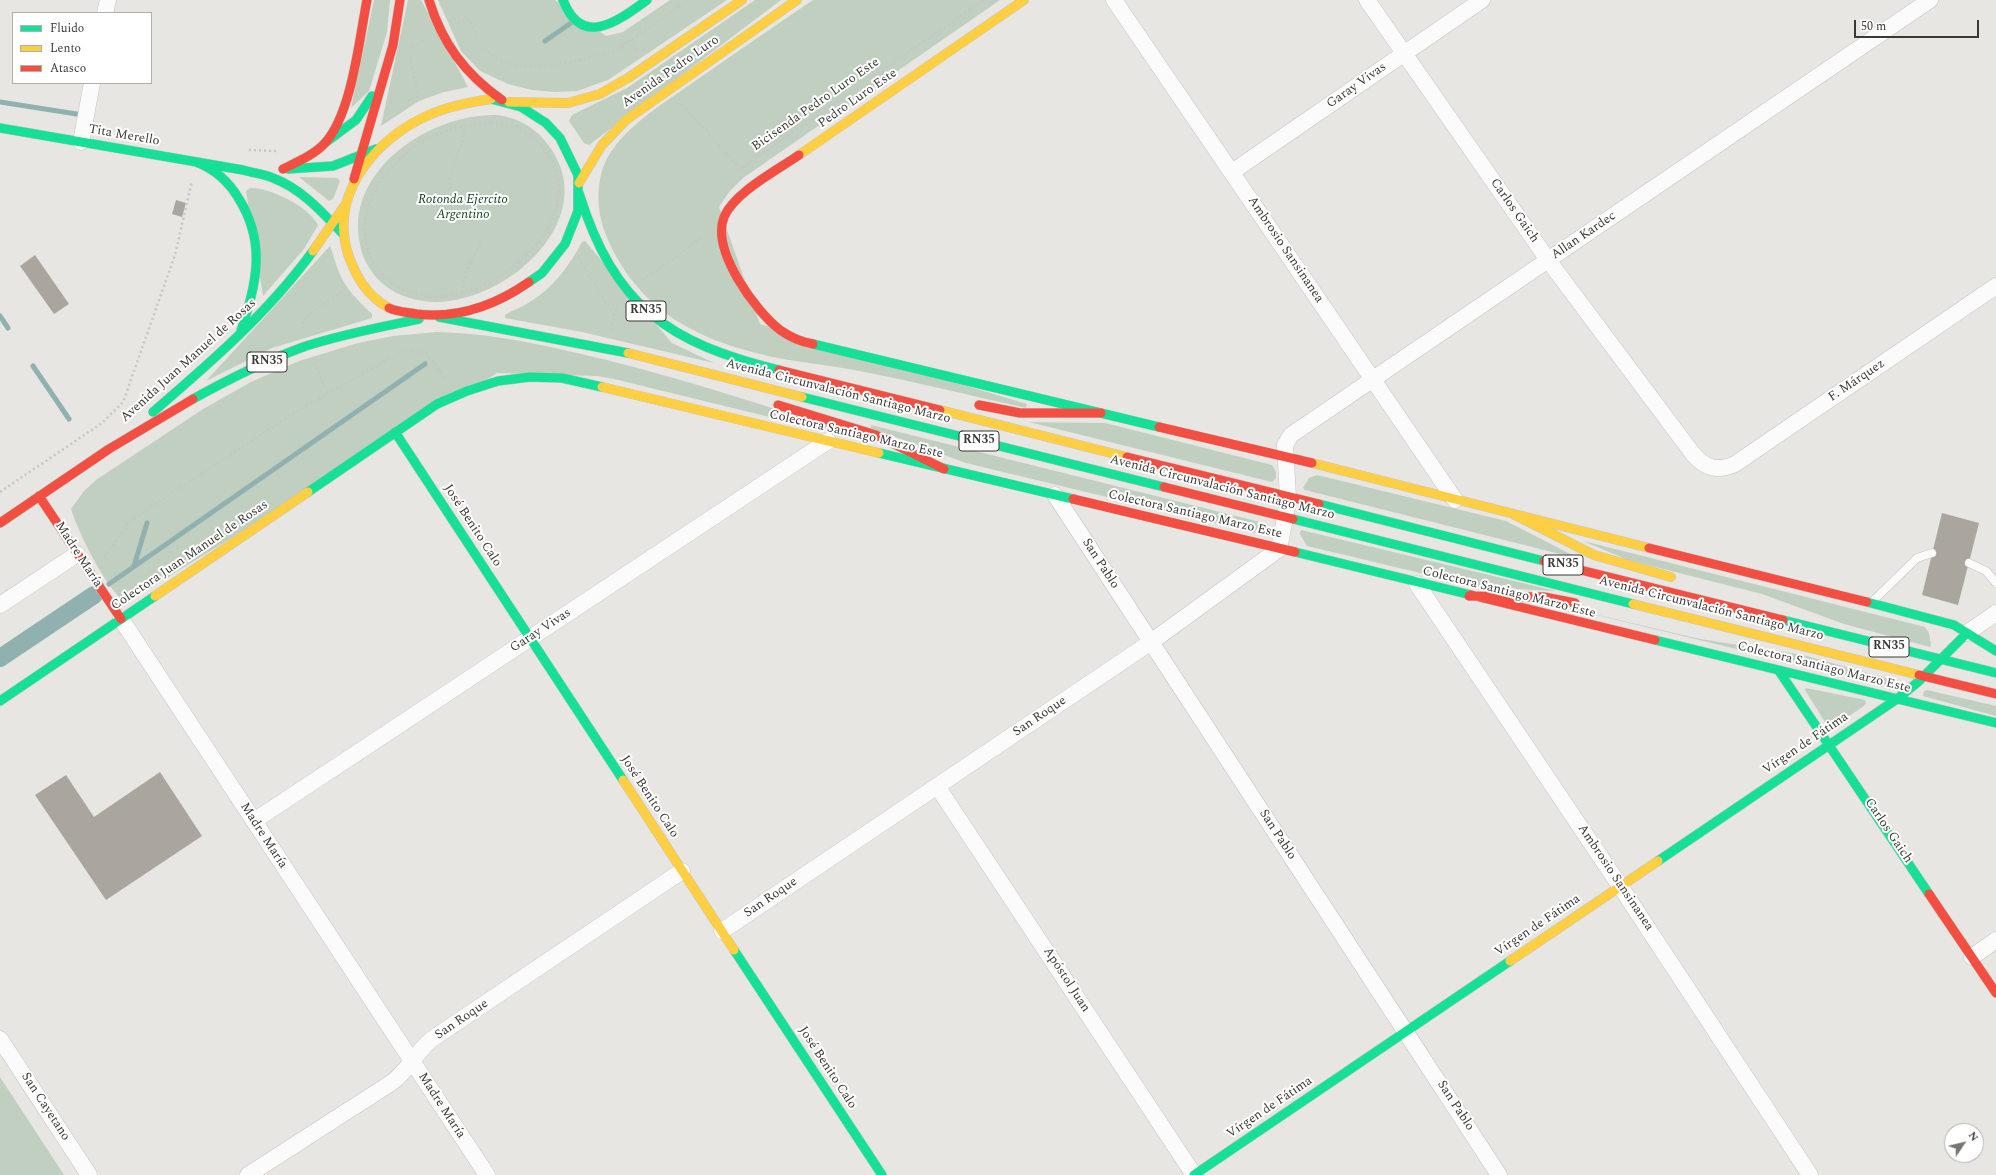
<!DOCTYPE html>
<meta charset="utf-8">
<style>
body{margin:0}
#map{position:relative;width:1996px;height:1175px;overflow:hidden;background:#e7e6e2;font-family:Spectral,serif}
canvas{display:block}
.legend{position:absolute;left:12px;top:12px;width:140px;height:72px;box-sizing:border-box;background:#fff;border:1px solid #b0b0af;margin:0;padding:5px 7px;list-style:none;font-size:12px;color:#3a3936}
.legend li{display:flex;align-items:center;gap:8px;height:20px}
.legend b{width:20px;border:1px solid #b0b0af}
.north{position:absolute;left:1944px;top:1123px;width:40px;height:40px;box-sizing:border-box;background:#fff;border:1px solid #b0b0af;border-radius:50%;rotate:55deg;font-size:11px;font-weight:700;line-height:16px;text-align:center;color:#3a3936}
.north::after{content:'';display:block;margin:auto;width:14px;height:18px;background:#777672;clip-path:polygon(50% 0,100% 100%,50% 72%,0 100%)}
.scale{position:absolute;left:1854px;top:20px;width:125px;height:18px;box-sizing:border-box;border:2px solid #3a3936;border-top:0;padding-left:5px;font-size:12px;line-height:14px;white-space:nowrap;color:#3a3936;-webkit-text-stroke:3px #fff;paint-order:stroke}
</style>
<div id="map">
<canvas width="1996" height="1175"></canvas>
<ul class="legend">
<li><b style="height:5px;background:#16e098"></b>Fluido</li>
<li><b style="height:5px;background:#ffcf43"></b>Lento</li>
<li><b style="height:5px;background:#f24e42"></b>Atasco</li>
</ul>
<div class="north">N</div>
<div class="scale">50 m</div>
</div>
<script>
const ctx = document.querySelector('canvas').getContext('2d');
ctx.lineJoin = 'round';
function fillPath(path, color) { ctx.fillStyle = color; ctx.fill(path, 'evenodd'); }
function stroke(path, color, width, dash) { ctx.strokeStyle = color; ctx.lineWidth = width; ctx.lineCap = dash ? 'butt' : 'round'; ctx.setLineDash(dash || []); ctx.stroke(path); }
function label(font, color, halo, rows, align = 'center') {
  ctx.font = font + ' Spectral,serif'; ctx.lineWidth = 4; ctx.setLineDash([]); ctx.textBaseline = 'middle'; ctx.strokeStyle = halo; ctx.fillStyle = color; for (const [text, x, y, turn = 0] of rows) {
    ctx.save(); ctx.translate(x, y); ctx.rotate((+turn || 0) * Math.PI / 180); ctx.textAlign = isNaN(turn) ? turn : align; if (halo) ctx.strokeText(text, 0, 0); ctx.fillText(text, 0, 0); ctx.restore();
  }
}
fillPath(new Path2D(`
 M374 0H390L387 32 369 91 351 108Z
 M408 0H421L468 87 444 92 419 101 381 126Z
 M438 0H555L606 36 623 32 670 0H727L608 80 577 91 555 92 532 90 508 84 480 71 461 51Z
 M755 0H781L589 145 584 143 569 121 572 115 627 88Z
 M813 0H1000L743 178 729 192 719 207 760 324 1027 404 1026 408C969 395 912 381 854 370 829 365 803 363 778 358 700 342 638 312 606 235 595 208 595 173 613 149 633 121 670 99 698 79 736 53 774 26 813 0Z
 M498 115C519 118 536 128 549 146 605 221 498 312 423 301 402 298 382 288 370 269 361 256 358 240 358 225 360 159 438 113 498 115Z
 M299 177 337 178 340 181 333 199 329 201Z
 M250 188C271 188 308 206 318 225L304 249 263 296 246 191Z
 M585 241 672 343 714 363 582 332 505 318V315C513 310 522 307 530 302 554 287 569 266 582 242Z
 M330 246C333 253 335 262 338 270 345 288 358 301 372 314V318L272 348 206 381Z
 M437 332C482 333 524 341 568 351 669 373 767 407 865 437L864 440 614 379 597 376 497 373 128 602C109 597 77 529 71 509L84 491 96 480 203 409 251 382 299 361 358 343 393 336Z
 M1029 422 1105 423 1272 465 1276 472V478L1272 482Z
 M871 425 1268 524 1266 527 1256 533 966 463 871 428Z
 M1317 475 1506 521 1580 559 1305 490 1303 488 1309 478Z
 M1301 530 1556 591 1479 587 1307 546 1300 534Z
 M1583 541 1925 627 1929 633 1931 645 1930 647 1844 624 1762 594 1628 560Z
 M1555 605 1700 639 1803 655 1890 679 1891 681 1890 684 1885 685Z
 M1806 688 1865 700 1866 703 1864 706 1837 724 1831 725 1825 722 1805 690Z
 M1927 690 1996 706V716L1923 696 1924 691Z
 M0 1077 64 1175H0Z`), '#c0cfbf');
stroke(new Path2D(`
 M545 41 571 23
 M0 102 83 115
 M0 316 8 328
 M33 366 69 419
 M134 566 147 523
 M109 584 425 364`), '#90b1b0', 5);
stroke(new Path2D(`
 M0 658 94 595`), '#90b1b0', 18);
fillPath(new Path2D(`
 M176 200 186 203 182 217 172 214Z
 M35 255 69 304 54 314 20 266Z
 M1942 513 1979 523 1958 605 1922 595Z
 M160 772 202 836 106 900 35 795 66 775 94 817Z`), '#aaa69e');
const lane = new Path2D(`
 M1969 563 1986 571 1996 583
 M1873 601 1917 558 1932 553`);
const street = new Path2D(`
 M1114 0 1455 500
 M1367 0 1548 260 1693 454C1705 468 1717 472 1735 464L1996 286
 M105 13 108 0
 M81 142 92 83
 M1232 172 1482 0
 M1055 495 1499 1175
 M1288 497 1285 445 1291 435 1930 0
 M1417 584 1620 886 1810 1175
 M0 605 77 554
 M121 619 487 1175
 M1967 633 1996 613
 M937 786 1194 1175
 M254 821 828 441
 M722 931 1151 642 1279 549 1287 507
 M1972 957 1996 940
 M0 1039 89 1175
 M248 1175 391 1083C408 1071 416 1052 432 1039L682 871`);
const fast = new Path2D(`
 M563 0C582 49 618 21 647 0
 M491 99 521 107 546 123 560 138 578 175V211L565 244 542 273 529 282
 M0 128 243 170C253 173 264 174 273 178 302 189 322 212 343 234
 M325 143 356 120 372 96
 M196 162C215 169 229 182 239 199 267 244 256 284 241 331
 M288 169 333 166 376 149
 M579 193C614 306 668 343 779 370
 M439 317 628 353
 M813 344 1159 427
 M802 397 1164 487
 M193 399C229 379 267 360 306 346 343 334 381 327 419 319
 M153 412C211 362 268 313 313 251
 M395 432 623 780
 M879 453 1073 499
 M308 492 437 404 467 391 498 381 530 377 562 378 602 387
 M1319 504 1544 561
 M1293 519 1633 604
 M1295 552 1471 595
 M1867 602 1954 625 1996 651
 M1783 620 1996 673
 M1655 640 1996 723
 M1779 671 1929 894
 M0 701 155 596
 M1658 861 1897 699 1918 682 1967 633
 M734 950 882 1175
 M1194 1175 1510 961`);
const slow = new Path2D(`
 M509 102 568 103 600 94 628 78 742 0
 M799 155 1024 0
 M579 183 602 145 626 120 797 0
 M313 251 345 205
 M389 308C367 296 356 277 348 254 329 193 376 138 429 115 449 106 470 102 491 99
 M628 353 802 397
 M602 387 879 453
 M940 410 1127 457
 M1312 463 1649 548
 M1513 514 1594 555 1671 577
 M155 596 308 492
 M1633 604 1919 675
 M623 780 734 950
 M1510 961 1658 861`);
const jam = new Path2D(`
 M429 0C442 43 465 74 502 100
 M799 155C776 171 735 192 724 217 711 250 755 311 780 330 790 337 801 342 813 344
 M283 169C297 162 314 155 325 143 352 113 359 40 367 0
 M354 179 393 45 400 0
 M389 308C398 312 407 312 416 314 457 319 496 305 529 282
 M779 370 940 410
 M778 405 876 435 944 469
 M979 405 1020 413H1101
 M1159 427 1312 463
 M1127 457 1319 504
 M1164 487 1293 519
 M39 496 121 619
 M1073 499 1295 552
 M0 523 109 449 193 399
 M1649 548 1867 602
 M1544 561 1783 620
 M1471 595 1655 640
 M1469 596 1544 597 1575 603
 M1919 675 1996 694
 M1929 894 1996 993`);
stroke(lane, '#c5c4c0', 9);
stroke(street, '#c5c4c0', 17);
stroke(fast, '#c5c4c0', 10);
stroke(slow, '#c5c4c0', 10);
stroke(jam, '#c5c4c0', 10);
stroke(new Path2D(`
 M458 24 469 19C474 30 479 42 488 51 517 81 577 60 611 52L620 49 629 41
 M412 47 425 40
 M636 50 629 41 689 0
 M410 57 419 99
 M682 104 740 169 984 0
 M491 123C509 123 527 131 540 144 604 212 491 310 421 295 400 291 383 279 373 261 345 212 391 155 435 135 453 127 472 124 491 123Z
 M249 150 276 151
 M450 190C448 165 463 150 465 126
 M578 258 615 316
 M643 280 703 237
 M463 293C461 268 483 253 480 236
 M302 329 304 318 344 290
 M611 330 617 307
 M314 363 328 394
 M0 492 102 423 123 402 175 255 192 181
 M104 558 130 521 295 412 405 350 427 353 445 379`), '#c6c6c4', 2.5, [2, 3]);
stroke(lane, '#fbfbfb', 8);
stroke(street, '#fbfbfb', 16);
stroke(fast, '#16e098', 9);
stroke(slow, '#ffcf43', 9);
stroke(jam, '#f24e42', 9);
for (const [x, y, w] of [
 [646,311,40],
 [267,362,40],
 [979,441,40],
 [1563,565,40],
 [1889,647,40]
]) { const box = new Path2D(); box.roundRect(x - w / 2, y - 10, w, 20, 3); ctx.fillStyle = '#fff'; ctx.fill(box); stroke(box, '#3a3936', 1); }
label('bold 12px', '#3a3936', null, [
 ["RN35",646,311],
 ["RN35",267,362],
 ["RN35",979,441],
 ["RN35",1563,565],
 ["RN35",1889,647]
]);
label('13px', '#3a3936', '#fff', [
 ["Avenida Pedro Luro",671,72,-35],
 ["Garay Vivas",1357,86,-35],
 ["Pedro Luro Este",858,99,-35],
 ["Bicisenda Pedro Luro Este",816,105,-35],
 ["Tita Merello",124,136,10],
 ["Carlos Gaich",1514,211,55],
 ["Allan Kardec",1584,236,-34],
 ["Ambrosio Sansinanea",1285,250,56],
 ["Avenida Juan Manuel de Rosas",189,361,-42],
 ["F. Márquez",1857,381,-34],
 ["Avenida Circunvalación Santiago Marzo",838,392,14],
 ["Colectora Santiago Marzo Este",856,435,13],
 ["Avenida Circunvalación Santiago Marzo",1222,488,14],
 ["Colectora Santiago Marzo Este",1195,515,13],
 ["José Benito Calo",472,526,57],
 ["Madre María",78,555,57],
 ["Colectora Juan Manuel de Rosas",190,556,-34],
 ["San Pablo",1100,564,57],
 ["Colectora Santiago Marzo Este",1509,593,14],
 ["Avenida Circunvalación Santiago Marzo",1711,609,14],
 ["Garay Vivas",541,631,-33],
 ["Colectora Santiago Marzo Este",1824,668,14],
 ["San Roque",1040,717,-34],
 ["Vírgen de Fátima",1806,744,-34],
 ["José Benito Calo",649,797,57],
 ["Carlos Gaich",1888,831,56],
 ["San Pablo",1277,835,57],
 ["Madre María",263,836,57],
 ["Ambrosio Sansinanea",1615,878,56],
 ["San Roque",771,898,-34],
 ["Vírgen de Fátima",1538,926,-34],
 ["Apóstol Juan",1066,980,57],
 ["San Roque",462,1020,-34],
 ["José Benito Calo",827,1068,57],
 ["Madre María",441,1106,57],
 ["San Pablo",1455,1106,57],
 ["San Cayetano",45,1107,57],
 ["Vírgen de Fátima",1270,1108,-34]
]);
label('italic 13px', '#13411c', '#fff', [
 ["Rotonda Ejercito",463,200],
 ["Argentino",463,215]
]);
</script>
